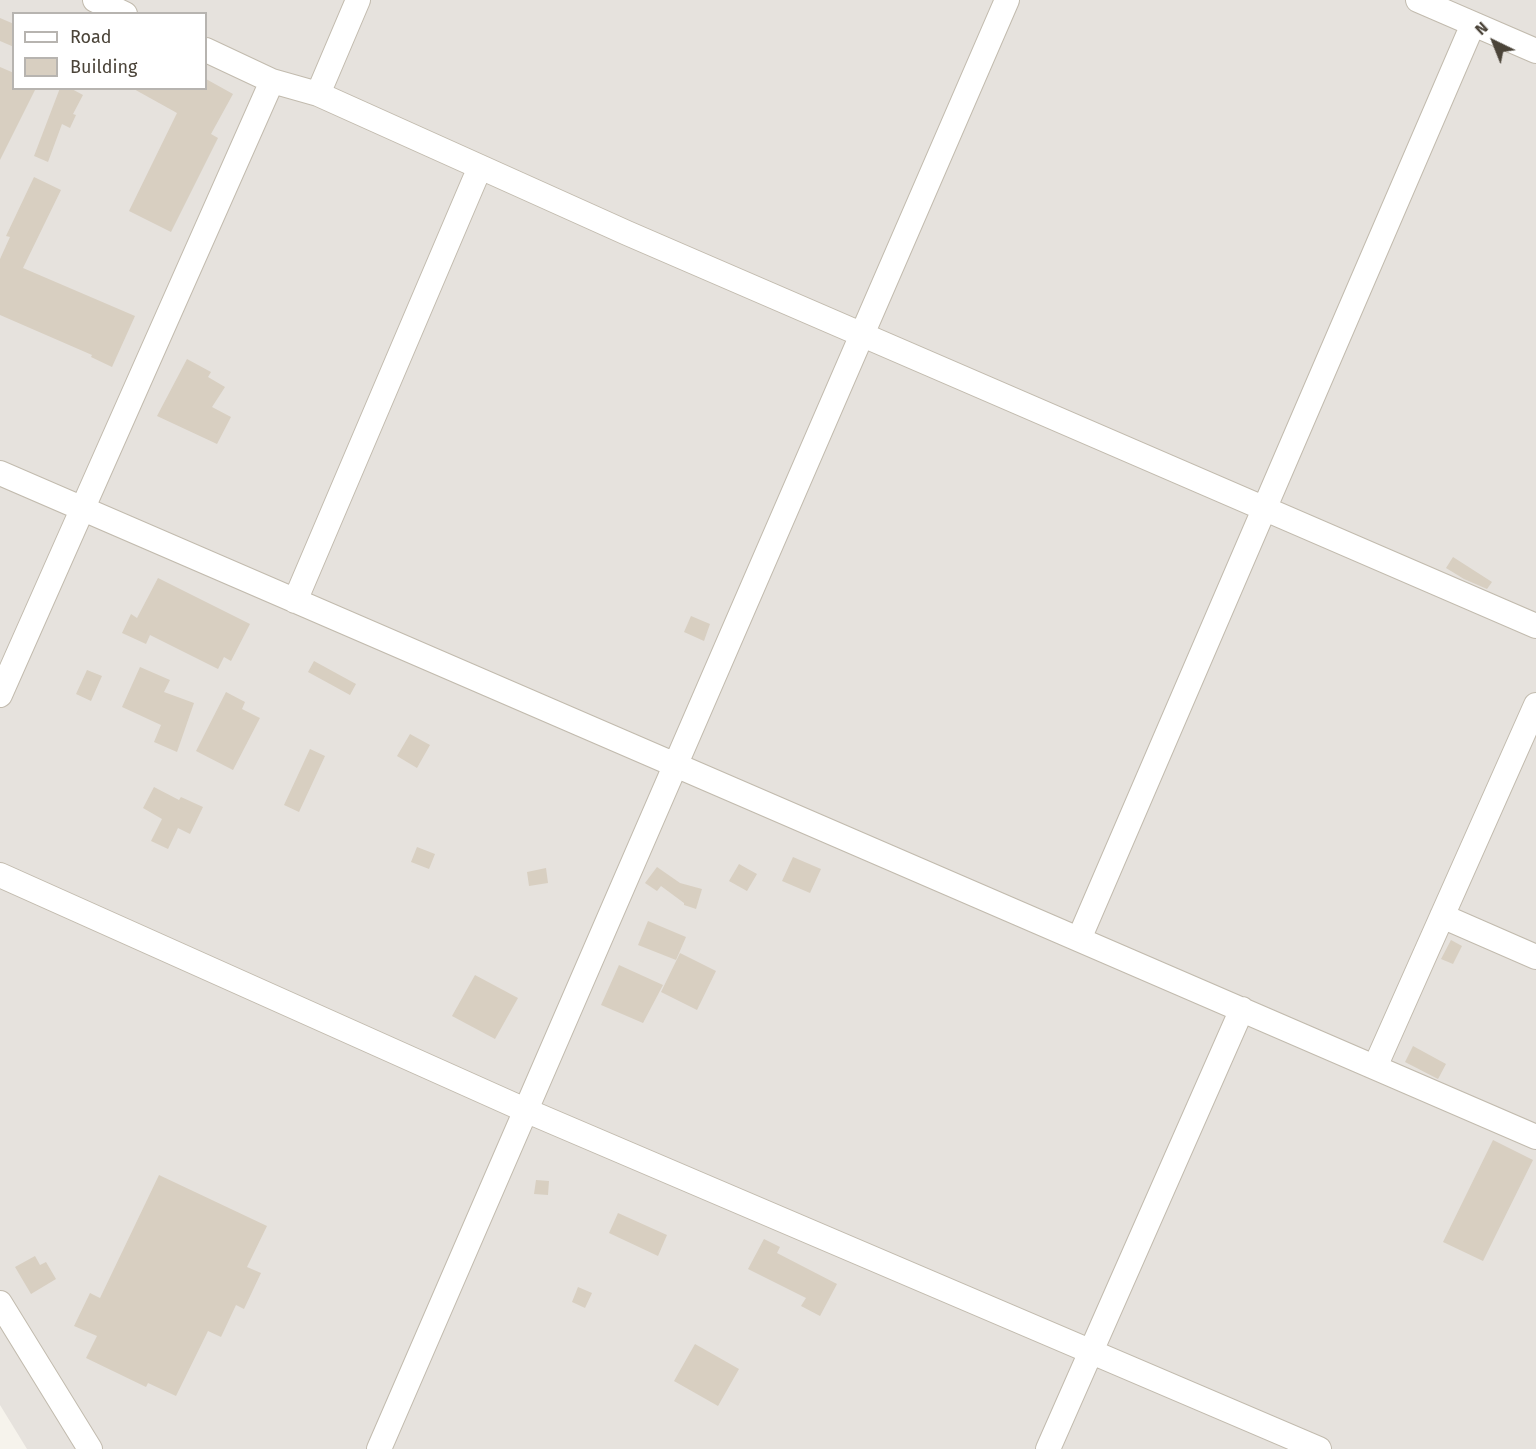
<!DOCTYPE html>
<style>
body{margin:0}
#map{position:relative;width:1536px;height:1449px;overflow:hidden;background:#f6f3ec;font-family:"Fira Sans",sans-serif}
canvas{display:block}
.legend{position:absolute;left:12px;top:12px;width:195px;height:78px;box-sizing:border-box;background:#fff;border:2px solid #b7b4b0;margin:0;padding:8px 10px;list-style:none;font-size:18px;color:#4b4439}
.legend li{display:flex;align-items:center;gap:12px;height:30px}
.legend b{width:30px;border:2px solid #b7b4b0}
.north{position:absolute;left:1464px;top:12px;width:60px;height:60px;-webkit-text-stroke:4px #fff;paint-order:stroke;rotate:317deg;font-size:16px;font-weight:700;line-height:24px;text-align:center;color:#4b4439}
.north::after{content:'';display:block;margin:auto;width:21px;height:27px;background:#4b4439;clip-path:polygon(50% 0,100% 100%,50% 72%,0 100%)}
</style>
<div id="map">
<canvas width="1536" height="1449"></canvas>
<ul class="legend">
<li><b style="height:8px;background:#fff"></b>Road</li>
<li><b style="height:16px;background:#d8cfc1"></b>Building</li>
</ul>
<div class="north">N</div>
</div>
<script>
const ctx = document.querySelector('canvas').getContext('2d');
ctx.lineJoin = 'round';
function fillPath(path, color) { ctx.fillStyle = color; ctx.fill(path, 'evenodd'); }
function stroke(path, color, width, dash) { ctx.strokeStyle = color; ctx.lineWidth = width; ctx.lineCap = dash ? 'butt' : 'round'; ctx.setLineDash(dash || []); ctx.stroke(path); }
fillPath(new Path2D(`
 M0 0H1536V1449H27L0 1405ZM14 14H206V88H14Z`), '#e6e2dd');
fillPath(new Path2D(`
 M0 18 14 24V47L0 41Z
 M0 67 14 73V88H36L0 160Z
 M206 79 233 94 211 134 218 138 171 232 129 211 177 113 132 88H206Z
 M60 88H70L83 95 73 114 76 115 70 128 62 124 48 162 34 156Z
 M34 177 61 190 23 268 135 316 112 367 91 357 92 355 0 315V259L10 237 6 236Z
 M187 359 211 372 208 377 225 387 212 407 231 417 217 444 157 416Z
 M1453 557 1492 582 1487 589 1464 579 1446 568Z
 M158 578 250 624 231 661 224 657 218 669 150 635 146 644 122 633 131 614 137 618Z
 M691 616 710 624 704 641 684 632Z
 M314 661 356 684 350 695 308 672Z
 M140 667 170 680 164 692 194 703 177 752 154 742 161 725 122 707Z
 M87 670 102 676 91 701 76 694Z
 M226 692 245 702 242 709 260 718 233 770 196 751Z
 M410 734 430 745 417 768 397 756Z
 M310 749 325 756 299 812 284 805Z
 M154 787 179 800 181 797 203 807 190 834 178 828 168 849 151 841 162 819 143 808Z
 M417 847 435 854 429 869 411 862Z
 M793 857 821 869 810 893 782 881Z
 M739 864 757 874 747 891 729 881Z
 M657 867 680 883 702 889 696 909 684 905V903L661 886 657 891 645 883Z
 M546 868 548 883 529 886 527 872Z
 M648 921 686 937 676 960 638 945Z
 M1451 940 1462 946 1453 964 1441 959Z
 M680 953 716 971 697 1010 661 992Z
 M619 965 663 985 643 1023 601 1005Z
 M475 975 518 998 495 1039 452 1016Z
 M1413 1046 1446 1064 1438 1079 1405 1062Z
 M1493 1140 1533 1160 1483 1261 1443 1242Z
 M159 1175 267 1226 247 1267 261 1273 244 1309 236 1305 221 1337 208 1331 176 1396 148 1383 146 1387 86 1358 97 1336 74 1326 90 1293 100 1298Z
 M536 1180 549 1181 548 1195 534 1194Z
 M618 1213 667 1235 658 1256 609 1233Z
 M764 1239 780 1247 777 1253 837 1284 820 1316 801 1306 806 1298 748 1269Z
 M35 1256 40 1265 46 1262 56 1279 31 1294 15 1267Z
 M578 1287 592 1293 585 1308 572 1302Z
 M695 1344 739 1369 718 1406 674 1381Z`), '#d8cfc1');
const minor = new Path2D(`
 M95 0 125 14
 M1418 0 1536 51
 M206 50 272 81
 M318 94 358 0
 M0 473 1536 1137
 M295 601 480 167
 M0 695 272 81 318 94 627 233 1536 626
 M0 875 525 1110 1319 1449
 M1442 916 1536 957
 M1079 939 1473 24
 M1375 1067 1536 705
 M0 1303 90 1449
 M379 1449 1007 0
 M1048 1449 1242 1009`);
stroke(minor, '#c2bbae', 26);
stroke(minor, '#fff', 24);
</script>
